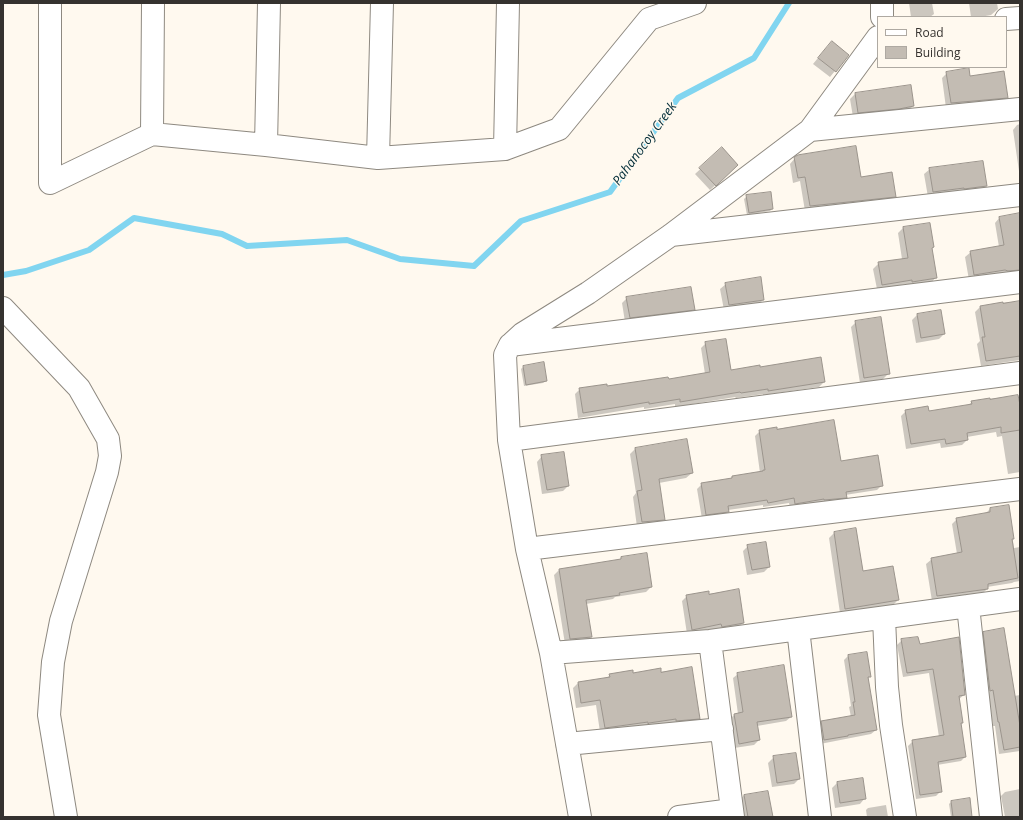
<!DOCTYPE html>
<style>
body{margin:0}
#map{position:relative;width:1023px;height:820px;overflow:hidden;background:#fff9ef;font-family:"Open Sans",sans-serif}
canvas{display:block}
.frame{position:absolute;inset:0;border:4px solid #35322f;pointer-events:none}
.legend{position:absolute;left:877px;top:16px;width:130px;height:52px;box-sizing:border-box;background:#fff9ef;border:1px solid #aea9a2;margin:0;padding:5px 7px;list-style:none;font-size:12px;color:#35322f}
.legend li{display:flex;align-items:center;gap:8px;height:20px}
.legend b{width:20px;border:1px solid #aea9a2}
</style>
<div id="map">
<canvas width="1023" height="820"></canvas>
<div class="frame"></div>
<ul class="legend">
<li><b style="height:5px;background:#fff"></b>Road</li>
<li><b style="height:11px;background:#c3bcb3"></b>Building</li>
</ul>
</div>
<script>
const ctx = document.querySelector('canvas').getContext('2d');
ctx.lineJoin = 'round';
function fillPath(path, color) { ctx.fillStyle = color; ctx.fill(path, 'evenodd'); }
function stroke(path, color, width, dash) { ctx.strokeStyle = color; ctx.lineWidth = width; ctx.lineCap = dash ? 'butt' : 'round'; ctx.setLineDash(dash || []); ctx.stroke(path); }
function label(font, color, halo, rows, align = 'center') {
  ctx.font = font + ' "Open Sans",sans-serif'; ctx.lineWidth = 3; ctx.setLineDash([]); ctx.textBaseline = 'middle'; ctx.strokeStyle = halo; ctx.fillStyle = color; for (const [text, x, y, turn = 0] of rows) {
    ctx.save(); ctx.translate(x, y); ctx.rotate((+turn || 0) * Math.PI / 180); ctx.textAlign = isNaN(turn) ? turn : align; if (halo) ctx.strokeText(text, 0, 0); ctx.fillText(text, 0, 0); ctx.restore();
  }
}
fillPath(new Path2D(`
 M909 3H932L934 14 930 17H911Z
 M969 3H997L998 9 991 15 980 17H971Z
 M827 47 848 55 830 77 813 64Z
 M947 73 1007 97 1002 102 946 108 942 78Z
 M855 94 913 106 908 111 853 117 850 99Z
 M1020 124V178L1013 130 1017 125Z
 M722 149 732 170 710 190 695 174Z
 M795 158 860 178 895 196 890 201 805 211 800 181 793 183 790 164Z
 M930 169 986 186 981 191 928 197 924 174Z
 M747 196 772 209 770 211 747 215 744 199Z
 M1020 214V272L969 280 965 257 971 252 999 247 995 223 1000 217Z
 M930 224 933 247 931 249 936 277 931 283 907 286V284L877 289 873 269 879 263 902 259 898 233 903 228Z
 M726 284 763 300 758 305 724 310 720 289Z
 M627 298 694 309 688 314 625 322 622 303Z
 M1020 302V360L981 366 977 344 980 341 975 312 980 307Z
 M917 315 944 334 939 339 916 343 912 320Z
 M856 322 888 374 883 379 860 383 851 327Z
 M706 343 730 371 824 382 819 387 763 395V394L736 398 735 397 675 407V404L644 409V407L578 418 575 394 580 389 668 380 705 374 701 348Z
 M523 367 546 381 543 383 524 386 521 369Z
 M1020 400V472L1008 474 1002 436 997 437 996 432 967 437V440L962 445 941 448 940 443 906 449 901 416 906 411 928 412 967 406 972 402Z
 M776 430 840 462 882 485 877 490 845 495 846 497 841 502 790 508 789 503 763 507V505L728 510V511L723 516 702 519 697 489 702 484 730 479 732 477 760 473 755 436 760 431Z
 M635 449 692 473 686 478 659 483 664 519 659 524 637 527 633 497 636 493 630 454Z
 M542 456 568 486 563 491 542 494 537 462Z
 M1008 506 1014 548 1020 547V581L1014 582 1012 583 987 587V589L982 594 932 601 926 564 932 559 957 554 952 524 957 519 985 514 990 509Z
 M834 533 863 572 898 600 893 605 840 613 829 538Z
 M748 546 769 567 764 572 747 575 743 551Z
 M621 558 651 587 646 592 615 597 613 599 586 604 591 637 586 642 565 644 554 575 559 570 619 561Z
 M708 595 743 623 738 628 687 634 682 601 687 596Z
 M984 632 1014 696 1020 695V751L999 754 995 726H993L979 637Z
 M902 640 919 645 964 695 959 699 962 723 961 724 965 757 961 761 937 765 941 791 936 796 916 799 908 746 913 741 939 737 929 673 903 677 897 645Z
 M866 653 870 676 868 678 876 730 871 734 820 744 818 726 822 722 851 717 849 707 851 706 844 660 848 656Z
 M661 673 699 718 694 723 600 732 596 705 576 708 573 688 578 683 606 679 610 675Z
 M738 674 791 717 786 721 757 726 759 740 754 745 734 748 729 720 734 715 738 714 733 678Z
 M774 757 799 779 794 784 772 787 768 763Z
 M837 783 865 798 860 804 835 808 832 788Z
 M1020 789V817H1005L1001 796 1005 792Z
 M744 795 772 817H742L739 801Z
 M951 802 971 817H951L949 804Z
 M886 805 888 817H867L866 810 868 808Z`), '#0003');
stroke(new Path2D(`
 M3 275 26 271 89 250 134 218 222 234 247 246 347 240 400 259 474 266 521 221 610 192 678 98 754 58 789 3`), '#81d5f0', 6);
const building = new Path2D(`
 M832 41 849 55 836 72 818 58Z
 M969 68 970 76 1004 71 1008 98 951 103 946 72Z
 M911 85 914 106 899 109 858 113 855 93Z
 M856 146 861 177 892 172 896 197 810 206 805 177 798 178 794 157 798 155Z
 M722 147 738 165 716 186 699 168Z
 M983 161 987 186 964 189V188L933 192 929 168Z
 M771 192 773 209 749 213 746 195Z
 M1020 213V270L1008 271 1005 270 974 275 970 251 1004 245 999 217Z
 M930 223 934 247 932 248 937 278 912 282V280L882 285 878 262 908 258 903 227Z
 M761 277 764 300 729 305 725 283Z
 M691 287 695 310 630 318 626 297Z
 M1020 301V356L986 361 982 337H985L980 306 1003 302V303Z
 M941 310 945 334 921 338 917 314Z
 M881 317 890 374 864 378 855 321Z
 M726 339 731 370 760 365V367L821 357 825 382 768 391V389L741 393 740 392 680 402V399L649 404V402L583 413 579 388 607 384V386L668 377 669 379 710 372 705 342Z
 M544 362 547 381 526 385 523 366Z
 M1018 395 1020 405V430L1001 433V427L967 433 968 440 946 444 945 439 911 444 905 410 928 406 929 411 972 404 971 401 990 398V399Z
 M834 420 841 461 878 455 883 486 846 492 847 498 824 500V499L795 504 794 498 768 503 767 500 728 506 729 512 706 515 701 483 732 478V476L763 471V470H765L759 430 777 427V429Z
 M687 439 693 473 659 479 665 520 642 522 637 491 642 490 635 448Z
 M564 452 569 486 547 490 541 455Z
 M1009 505 1014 539H1012L1018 578 988 584V589L937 596 931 558 962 552 956 518 990 512V508Z
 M856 528 863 571 893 566 899 600 845 609 834 532Z
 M766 542 770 567 752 570 747 545Z
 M647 553 652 587 619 593 620 595 586 600 592 637 570 639 559 569 621 559V557Z
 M739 589 744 623 722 627 721 624 692 630 686 595 709 591V594Z
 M1004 628 1020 726V747L1004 750 999 722H998L993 690 990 691 983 632Z
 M918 637 920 644 959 637 965 695 959 696 963 723H961L966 757 938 762 942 792 920 795 912 740 944 735 933 669 907 673 901 639Z
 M867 652 871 677H868L877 730 848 735V736L824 740 821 721 855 715 853 702H855L848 655Z
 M784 665 792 717 757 722 760 740 739 744 734 714 743 712 737 673Z
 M692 667 700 719 676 721V719L649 723 648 724V722L605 728 600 700 581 703 578 682 610 677 609 674 633 670V673L661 668V672Z
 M796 753 800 779 777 783 773 756Z
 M863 778 866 799 840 803 837 782Z
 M768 791 773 817H748L744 795Z
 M970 798 972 817H953L951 801Z`);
fillPath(building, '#c3bcb3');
stroke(building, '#9b948c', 1);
const minor = new Path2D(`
 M50 3V183L152 134 266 145 378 158 505 149 559 129 649 19 695 3
 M882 17V3
 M1006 19 1020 18
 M810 130 1020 109
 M152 134 153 3
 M266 145 269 3
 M505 149 508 3
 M378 158 382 3
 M671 235 1020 195
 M3 308 79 388 108 439 110 456 107 472 61 621 53 662 49 715 66 817
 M510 345 1020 282
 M509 440 1020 373
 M527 549 1020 489
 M968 606 991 817
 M884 618 887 687 891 725 905 817
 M798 629 820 817
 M710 641 733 817
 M551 653 710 641 1020 599
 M567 744 722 729
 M580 817 551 653 527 549 509 440 505 355 510 345 522 334 588 293 671 235 810 130 878 37
 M679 817 732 810`);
stroke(minor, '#8e8980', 24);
stroke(minor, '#fff', 22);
label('italic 13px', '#052f3a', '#fff9ef', [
 ["Pahanocoy Creek",645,144,-54]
]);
</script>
